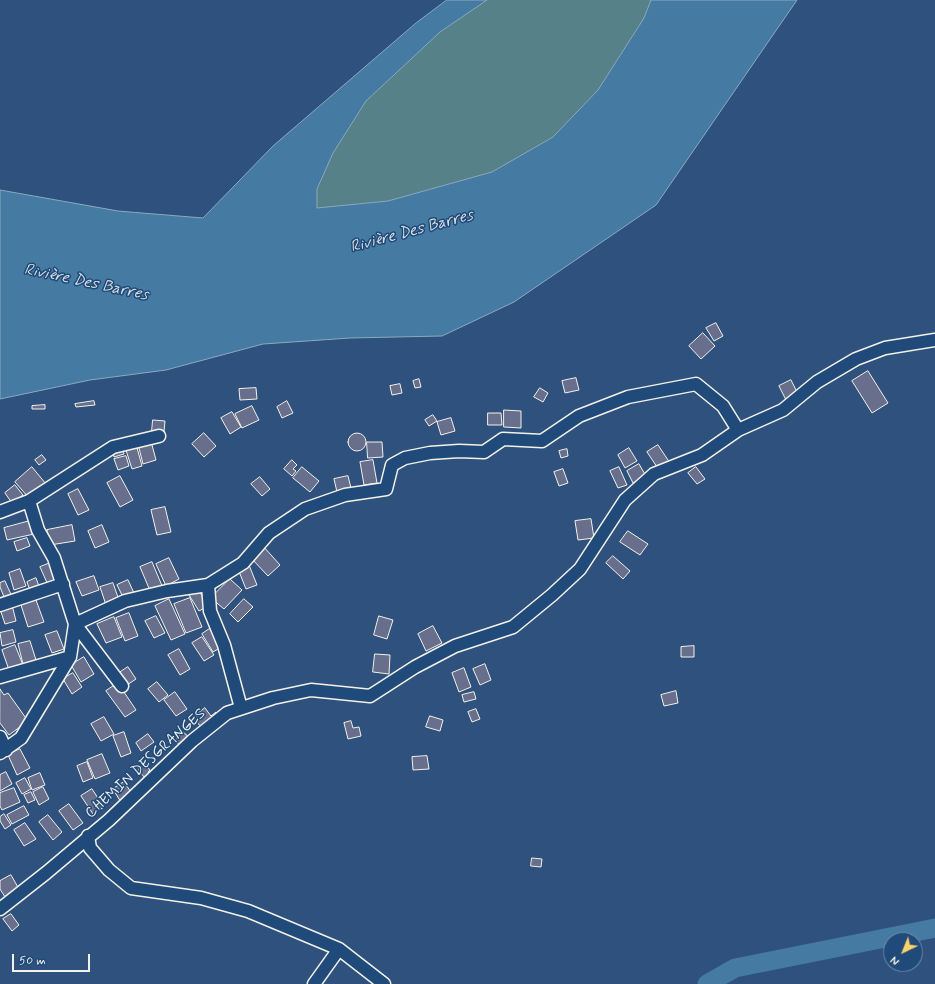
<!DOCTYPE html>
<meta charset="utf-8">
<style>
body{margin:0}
#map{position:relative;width:935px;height:984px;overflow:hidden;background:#2e517e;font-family:Mynerve,sans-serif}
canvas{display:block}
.north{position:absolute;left:883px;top:932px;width:40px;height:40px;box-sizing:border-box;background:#1f4a7a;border:1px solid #748da6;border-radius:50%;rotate:223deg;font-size:11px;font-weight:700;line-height:16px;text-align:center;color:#f4f1e8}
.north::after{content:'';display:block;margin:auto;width:14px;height:18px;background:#ffd166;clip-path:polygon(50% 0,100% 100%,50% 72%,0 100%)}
.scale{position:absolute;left:12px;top:954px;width:78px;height:18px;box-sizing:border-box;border:2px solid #f4f1e8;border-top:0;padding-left:5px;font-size:12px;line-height:14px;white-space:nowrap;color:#f4f1e8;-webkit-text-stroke:3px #1f4a7a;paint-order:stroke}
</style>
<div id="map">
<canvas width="935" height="984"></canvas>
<div class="north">N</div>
<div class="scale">50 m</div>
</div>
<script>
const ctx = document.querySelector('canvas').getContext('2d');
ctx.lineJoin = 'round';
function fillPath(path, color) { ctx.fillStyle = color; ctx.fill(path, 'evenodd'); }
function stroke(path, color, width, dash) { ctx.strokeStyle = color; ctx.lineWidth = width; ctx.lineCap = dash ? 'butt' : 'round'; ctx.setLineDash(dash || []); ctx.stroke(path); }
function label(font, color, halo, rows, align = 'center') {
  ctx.font = font + ' Mynerve,sans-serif'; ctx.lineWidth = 3; ctx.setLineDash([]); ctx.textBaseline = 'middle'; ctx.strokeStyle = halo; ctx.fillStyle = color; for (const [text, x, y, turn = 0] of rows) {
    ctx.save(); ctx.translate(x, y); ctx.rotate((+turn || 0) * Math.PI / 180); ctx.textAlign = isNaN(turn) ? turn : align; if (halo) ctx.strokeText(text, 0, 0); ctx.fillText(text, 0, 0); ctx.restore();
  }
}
fillPath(new Path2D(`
 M487 0H651L644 18 598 90 553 137 492 172 388 201 317 208V189L333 153 366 101 440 32Z`), '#568188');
const water = new Path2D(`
 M447 0H487L440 32 366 101 333 153 317 189V208L388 201 492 172 553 137 598 90 644 18 651 0H797L656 205 514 302 442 336 350 338 263 344 166 370 90 380 0 399V190L118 211 203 218 273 146 416 23Z`);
fillPath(water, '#457aa2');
stroke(water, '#8baabe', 1);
stroke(new Path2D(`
 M707 984 735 968 935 928`), '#457aa2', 19);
const building = new Path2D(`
 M716 323 723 336 714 341 706 328Z
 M703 333 715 346 701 359 689 346Z
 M868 371 888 403 872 413 852 381Z
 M576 378 579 390 565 393 562 381Z
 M419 379 421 387 415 388 413 381Z
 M791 380 798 394 786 400 779 386Z
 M400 384 402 393 392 395 390 386Z
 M256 388 257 399 240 400 239 389Z
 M540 388 548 393 543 402 534 397Z
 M94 401 95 405 76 407 75 404Z
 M287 401 293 413 282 418 277 407Z
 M45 405V409H32V406Z
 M252 406 259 420 242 428 235 414Z
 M504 410 521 411V428L504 427Z
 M232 412 241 427 230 434 221 418Z
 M488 413H501L502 425H488Z
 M433 415 437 421 429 426 425 420Z
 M451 418 455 431 441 435 437 422Z
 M153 420 165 421 164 432 152 431Z
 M204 433 216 446 204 457 192 444Z
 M348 442a9 9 0 1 1 18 0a9 9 0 1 1-18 0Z
 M151 441 156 460 143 464 138 444Z
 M367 442H382L383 457 368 458Z
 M136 444 142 466 132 469 125 447Z
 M658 445 670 463 659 470 647 452Z
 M629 448 637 461 625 468 618 455Z
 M567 449 568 456 561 458 559 451Z
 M123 450 124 454 114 457 113 453Z
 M42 455 46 460 39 465 35 460Z
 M126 456 129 466 118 470 114 459Z
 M292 460 297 465 293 469 296 471 292 476 284 469Z
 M373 460 377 483 364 485 360 462Z
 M639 464 646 476 633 483 627 471Z
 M32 467 46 484 29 498 15 482Z
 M302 467 319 481 310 492 293 478Z
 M619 467 627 485 618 488 610 471Z
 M696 467 705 479 697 484 688 473Z
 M563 469 568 483 559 486 554 472Z
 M120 476 133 500 120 507 107 483Z
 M348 476 351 488 337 492 334 479Z
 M260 477 270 489 262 496 251 484Z
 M15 485 23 495 12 503 5 493Z
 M78 489 89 510 78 515 68 494Z
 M165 507 171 532 157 535 151 510Z
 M591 519 594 538 578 540 575 521Z
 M30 521 34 534 7 540 4 528Z
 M72 525 75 541 50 545 47 530Z
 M102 525 109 542 95 548 88 531Z
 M628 531 648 544 640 555 620 542Z
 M27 538 30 546 17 551 14 542Z
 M263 546 280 565 268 576 251 558Z
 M613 556 630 571 623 579 606 563Z
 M169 558 179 579 166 586 156 564Z
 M53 562 60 580 48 585 40 567Z
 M152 562 163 588 151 593 140 567Z
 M249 565 257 585 246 589 238 569Z
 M20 569 26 586 14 590 9 573Z
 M94 576 99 590 82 596 76 582Z
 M36 578 40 589 31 593 27 582Z
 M230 579 242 590 224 609 211 598Z
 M128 580 134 593 124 599 117 585Z
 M5 581 13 599 6 602 0 587V583Z
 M113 583 119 600 106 605 100 587Z
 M198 589 208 606 199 611 189 595Z
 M190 598 202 627 186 633 174 604Z
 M169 599 185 634 171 640 155 606Z
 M244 599 253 607 238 622 230 614Z
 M36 600 44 622 28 627 21 605Z
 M12 605 16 621 5 624 0 609Z
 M129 613 138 636 125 641 116 618Z
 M156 616 165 633 154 638 145 621Z
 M379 616 393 620 387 639 374 635Z
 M114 617 122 637 106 643 97 624Z
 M433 626 442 643 426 651 418 634Z
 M211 628 223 646 213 652 202 634Z
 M13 630 16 642 2 646 0 633Z
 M57 631 64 649 52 653 45 635Z
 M202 637 214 655 204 661 192 643Z
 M30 641 36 660 23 664 18 644Z
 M15 645 23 665 9 670 2 650Z
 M694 646V657H681V647Z
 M179 649 190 669 180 675 168 655Z
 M375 654 390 655 389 674 373 672Z
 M84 657 94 674 81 682 71 665Z
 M485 664 491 680 480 685 473 669Z
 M128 667 136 679 127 685 119 673Z
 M464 668 471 687 459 692 452 673Z
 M73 673 82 687 72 694 63 679Z
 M157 682 168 695 159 702 148 689Z
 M118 683 136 710 125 717 106 691Z
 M0 689 4 695 8 693 28 721 9 735 0 723Z
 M676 691 678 703 664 706 661 695Z
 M175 692 187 709 176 716 164 700Z
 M474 692 476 699 464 702 462 695Z
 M205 708 211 716 216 712 220 716 204 730 193 718Z
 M476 709 480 719 472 722 468 712Z
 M430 716 443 720 440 731 426 727Z
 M104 717 114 734 101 741 91 724Z
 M351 721 353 728 359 727 361 736 348 739 344 723Z
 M124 732 131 753 121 757 113 736Z
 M183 732 189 737 181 746 175 741Z
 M148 734 154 742 141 751 136 743Z
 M20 749 30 768 17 775 8 755Z
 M102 754 110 773 95 779 87 760Z
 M427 756 429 769 413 770 412 757Z
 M87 762 93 778 83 782 77 766Z
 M145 764 150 770 148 772 150 775 145 778 138 770Z
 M6 772 12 784 0 791V775Z
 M40 773 45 785 32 790 28 778Z
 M25 778 31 789 22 794 16 783Z
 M124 782 133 795 122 804 113 789Z
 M43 787 49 799 39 805 33 792Z
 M14 788 20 802 2 810 0 806V793Z
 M92 789 104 807 93 814 81 796Z
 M31 792 35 800 28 803 24 795Z
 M69 804 83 823 73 830 59 811Z
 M24 806 29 815 12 824 7 815Z
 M4 814 11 825 5 829 0 821V817Z
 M48 815 62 832 53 840 39 822Z
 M25 823 36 839 24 846 14 830Z
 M532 858 542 859 541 867 531 866Z
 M11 875 19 889 5 897 0 889V881Z
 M11 914 19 925 12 931 3 919Z`);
fillPath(building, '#686f8d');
stroke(building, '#f4f1e8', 1);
const minor = new Path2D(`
 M0 512 29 501
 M208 585 243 563 269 533 305 509 345 495 386 489 392 465 405 458 430 453 459 451 484 452 503 439 542 441 579 416 628 397 696 384 723 406 738 430
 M0 605 63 584
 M0 677 70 657
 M122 686 75 624 54 558 38 530 29 501 113 447 159 436
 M0 737 6 750
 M0 753 21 738 70 657 75 624 125 601 167 591 208 585 210 611 224 645 241 708
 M88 836 90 848 109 870 131 888 201 898 248 911 339 949 384 984
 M0 909 46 873 109 820 192 741 227 713 273 698 311 690 370 696 415 667 455 646 513 627 552 595 580 569 625 500 654 474 702 455 738 430 783 410 817 382 856 359 885 348 935 340
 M314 984 339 949`);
stroke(minor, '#f4f1e8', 15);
stroke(minor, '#1f4a7a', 12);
label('15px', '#f4f1e8', '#1f4a7a', [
 ["CHEMIN DESGRANGES",146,764,-42]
]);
label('italic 16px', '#dadfde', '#1f4a7a', [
 ["Rivière Des Barres",412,232,-15],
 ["Rivière Des Barres",86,283,12]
]);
</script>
